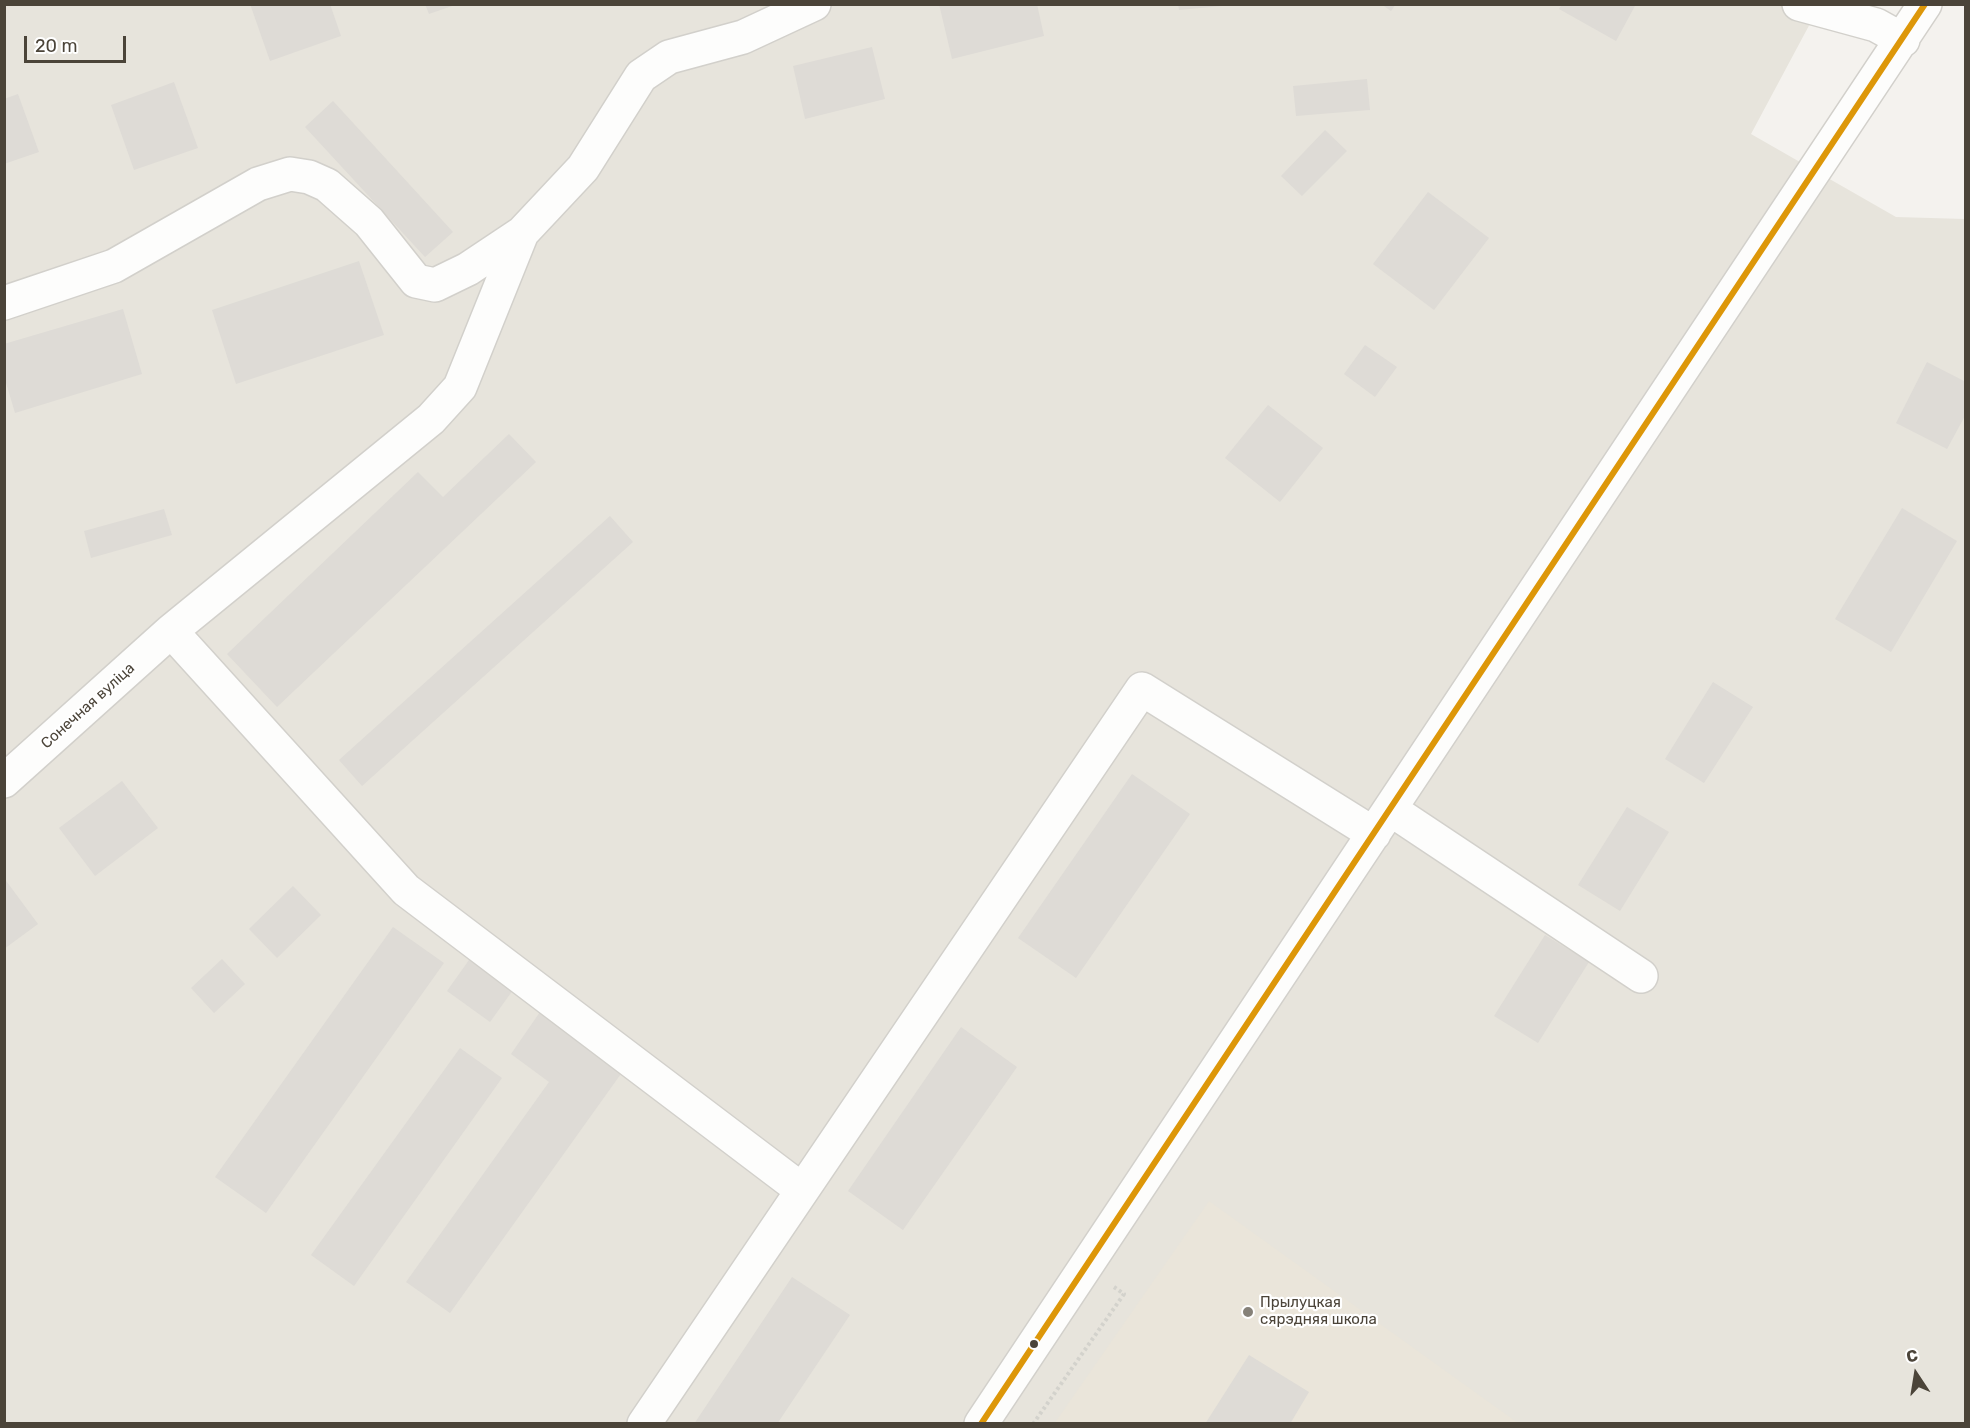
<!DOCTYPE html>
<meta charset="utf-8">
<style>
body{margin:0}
#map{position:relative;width:1970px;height:1428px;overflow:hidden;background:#f4f2ee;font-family:Rubik,sans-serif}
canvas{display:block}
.frame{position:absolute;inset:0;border:6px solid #4b4439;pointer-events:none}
.north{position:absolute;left:1886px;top:1344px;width:60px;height:60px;-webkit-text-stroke:4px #fff;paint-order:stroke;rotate:348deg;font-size:16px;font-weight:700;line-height:24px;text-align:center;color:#4b4439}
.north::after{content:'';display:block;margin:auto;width:21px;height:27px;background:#4b4439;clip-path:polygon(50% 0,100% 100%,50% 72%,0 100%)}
.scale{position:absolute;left:24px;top:36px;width:102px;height:27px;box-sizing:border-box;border:3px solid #4b4439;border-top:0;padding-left:8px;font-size:18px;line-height:21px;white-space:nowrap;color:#4b4439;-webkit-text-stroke:4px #fff;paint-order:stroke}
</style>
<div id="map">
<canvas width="1970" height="1428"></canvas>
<div class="frame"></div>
<div class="north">С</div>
<div class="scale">20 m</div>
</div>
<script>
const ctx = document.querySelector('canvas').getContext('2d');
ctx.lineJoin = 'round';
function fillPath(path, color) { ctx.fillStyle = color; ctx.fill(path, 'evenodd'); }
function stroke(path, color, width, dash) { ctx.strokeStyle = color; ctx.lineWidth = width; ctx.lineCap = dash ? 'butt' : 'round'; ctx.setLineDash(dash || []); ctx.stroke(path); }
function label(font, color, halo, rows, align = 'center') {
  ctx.font = font + ' Rubik,sans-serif'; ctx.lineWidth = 4.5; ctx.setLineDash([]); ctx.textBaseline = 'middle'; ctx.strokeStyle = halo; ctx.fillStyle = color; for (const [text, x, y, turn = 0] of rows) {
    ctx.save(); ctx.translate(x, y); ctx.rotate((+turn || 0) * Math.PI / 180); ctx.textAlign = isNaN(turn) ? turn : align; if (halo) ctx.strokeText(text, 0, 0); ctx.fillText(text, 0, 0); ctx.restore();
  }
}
fillPath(new Path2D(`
 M5 5H1820L1751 134 1896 217 1965 219V1423L5 1424Z`), '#e7e4dc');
fillPath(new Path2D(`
 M1209 1201 1518 1423 1054 1424Z`), '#eae5da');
fillPath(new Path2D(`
 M250 4H330L341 36 270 61Z
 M425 4H455V5L429 14Z
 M939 4H1037L1044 36 952 59Z
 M1178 4H1222V6L1179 10Z
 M1381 4H1396L1391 11Z
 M1562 4H1636L1616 41 1559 9Z
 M872 47 885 99 805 119 793 66Z
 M1367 79 1370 110 1296 116 1293 86Z
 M174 82 198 148 134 170 111 105Z
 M18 94 39 152 4 164V99Z
 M333 101 453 232 425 257 305 127Z
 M1325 130 1347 151 1302 196 1281 176Z
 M1428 192 1489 238 1434 310 1373 264Z
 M359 261 384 335 236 384 212 310Z
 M123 309 142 374 15 413 4 376V344Z
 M1365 345 1397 367 1375 397 1344 374Z
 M1927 362 1966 382V414L1947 449 1896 423Z
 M1268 405 1323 448 1280 502 1225 458Z
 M509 434 536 462 277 707 227 654 418 472 443 497Z
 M1902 508 1957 541 1891 652 1835 619Z
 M164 509 172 535 91 558 84 531Z
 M610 516 633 542 362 786 339 760Z
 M1713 682 1753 707 1704 783 1665 759Z
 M1132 774 1190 814 1076 978 1018 938Z
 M122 781 158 828 95 876 59 828Z
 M1627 807 1669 832 1620 911 1578 885Z
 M4 878 38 924 4 949Z
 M293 886 321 915 277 958 249 929Z
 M393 927 444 963 266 1213 215 1177Z
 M1545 935 1589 962 1538 1043 1494 1016Z
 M222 959 245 984 214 1013 191 988Z
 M469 960 513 990 490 1022 447 991Z
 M540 1012 623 1071 450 1313 406 1282 549 1082 511 1054Z
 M961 1027 1017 1067 903 1230 848 1191Z
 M460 1048 502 1078 354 1286 311 1255Z
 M792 1277 850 1315 777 1424H694Z
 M1249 1355 1309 1392 1290 1424H1205Z`), '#dedbd6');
const minor = new Path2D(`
 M1799 4 1876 25 1903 40
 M4 303 114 266 258 184 290 174 309 177 327 185 369 222 416 281 435 285 468 269 522 233
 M171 631 406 890 802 1190
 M4 781 171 631 431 419 460 387 522 233 583 168 641 76 669 57 743 37 814 4
 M1390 809 1641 976
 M644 1424 1142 689 1374 834
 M981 1424 1925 4`);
stroke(minor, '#d2d0cb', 36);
stroke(new Path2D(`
 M1033 1424 1124 1294 1114 1287`), '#d3d2cc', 4, [3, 3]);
stroke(minor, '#fdfdfc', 33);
stroke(new Path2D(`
 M981 1424 1925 4`), '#dd9709', 6);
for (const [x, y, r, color] of [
 [1248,1312,6,"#868178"],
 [1034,1344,5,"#4b4439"]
]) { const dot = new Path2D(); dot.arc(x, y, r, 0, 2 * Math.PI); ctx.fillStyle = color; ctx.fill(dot); stroke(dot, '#fff', 2); }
label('15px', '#4b4439', '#fff', [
 ["Сонечная вуліца",88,706,-42]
]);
label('15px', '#4b4439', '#fff', [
 ["Прылуцкая",1260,1303],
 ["сярэдняя школа",1260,1320]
], 'left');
</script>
